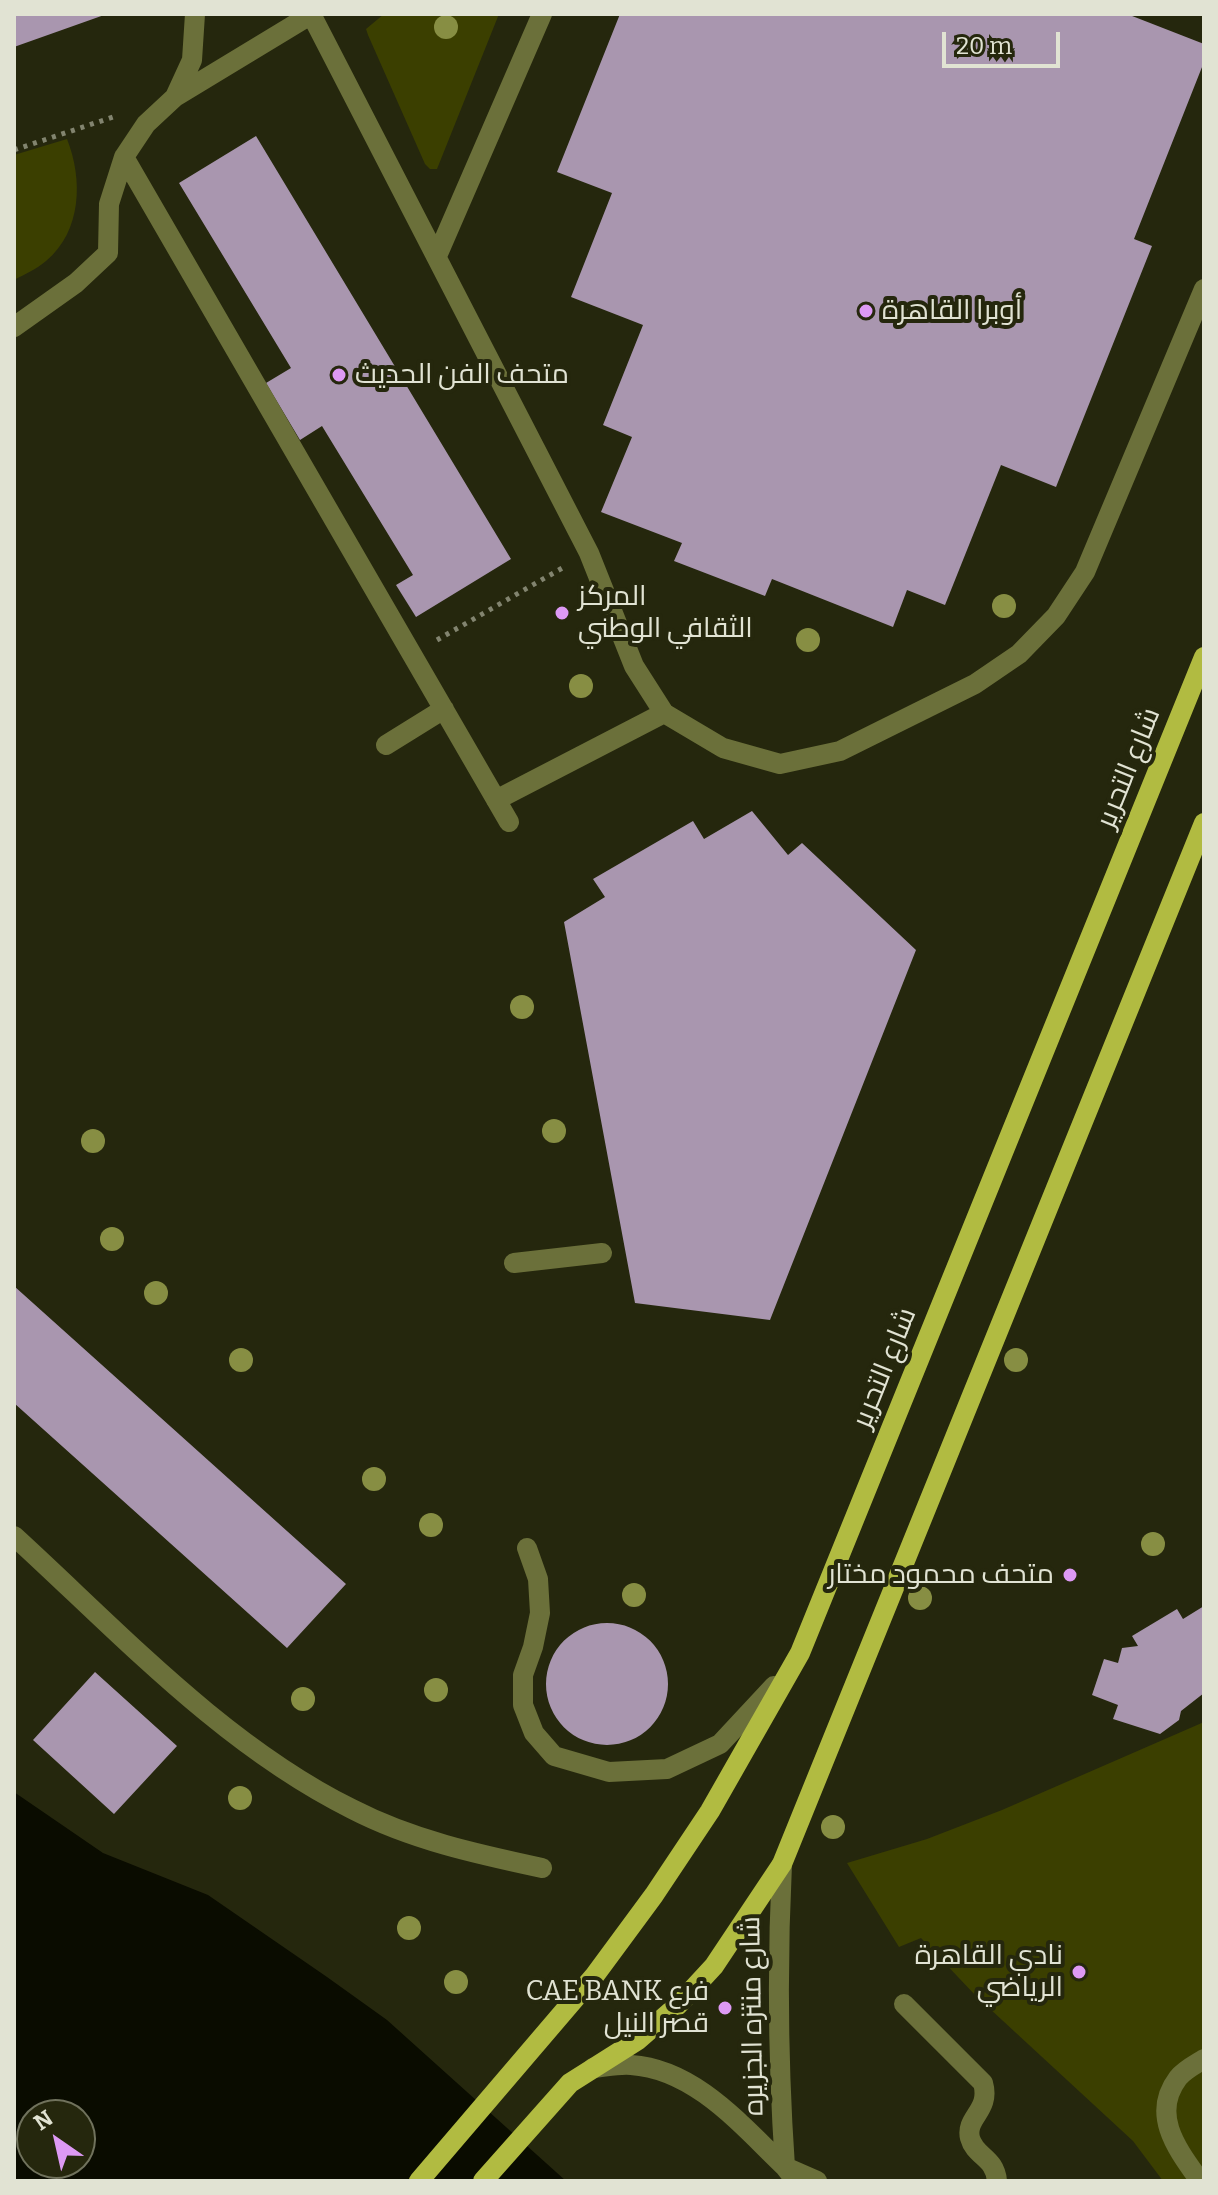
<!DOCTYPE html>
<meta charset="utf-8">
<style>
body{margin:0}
#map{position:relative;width:1218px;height:2195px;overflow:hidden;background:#25270d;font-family:Bitter,serif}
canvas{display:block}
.frame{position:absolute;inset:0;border:16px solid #e1e3d3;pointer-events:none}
.north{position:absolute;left:16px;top:2099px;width:80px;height:80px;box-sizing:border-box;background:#25270d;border:2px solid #70725c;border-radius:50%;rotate:326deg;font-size:22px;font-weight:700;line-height:32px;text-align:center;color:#e1e3d3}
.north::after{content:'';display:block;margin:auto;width:28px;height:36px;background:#dd99f4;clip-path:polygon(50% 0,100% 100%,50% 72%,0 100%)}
.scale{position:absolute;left:942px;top:32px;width:118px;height:36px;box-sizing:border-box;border:4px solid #e1e3d3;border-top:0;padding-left:10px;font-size:24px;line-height:28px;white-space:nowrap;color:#e1e3d3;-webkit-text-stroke:6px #25270d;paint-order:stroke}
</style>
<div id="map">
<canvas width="1218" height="2195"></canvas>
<div class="frame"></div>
<div class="north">N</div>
<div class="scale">20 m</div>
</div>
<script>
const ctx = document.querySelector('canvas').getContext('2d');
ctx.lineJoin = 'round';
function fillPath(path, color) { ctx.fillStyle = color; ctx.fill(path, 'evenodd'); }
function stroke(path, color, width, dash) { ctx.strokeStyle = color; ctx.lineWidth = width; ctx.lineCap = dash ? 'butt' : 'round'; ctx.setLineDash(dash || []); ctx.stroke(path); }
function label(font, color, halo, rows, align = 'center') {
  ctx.font = font + ' Bitter,Cairo,serif'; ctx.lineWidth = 8; ctx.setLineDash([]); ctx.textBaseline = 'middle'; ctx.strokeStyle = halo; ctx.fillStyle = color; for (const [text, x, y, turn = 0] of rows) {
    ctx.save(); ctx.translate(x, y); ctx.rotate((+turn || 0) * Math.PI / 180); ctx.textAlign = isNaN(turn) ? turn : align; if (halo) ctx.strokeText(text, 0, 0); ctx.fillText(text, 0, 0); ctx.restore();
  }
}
fillPath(new Path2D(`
 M384 14H499L437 169H430L425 164 368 35 366 29Z
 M67 139C83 179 82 231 46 261 37 269 25 274 14 280V155Z
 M1204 1722V2181H1163L1133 2141 976 1996 921 1938 899 1947 847 1863 927 1839 1002 1810Z`), '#3b3f00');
fillPath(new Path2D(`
 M14 1792 103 1853 208 1895 327 1977 387 2020 566 2181H14ZM32 2115H80V2163H32Z`), '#0a0c00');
fillPath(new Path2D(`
 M14 14H107L14 47Z
 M620 14H1127L1204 44V62L1134 239 1152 246 1056 487 1001 465 945 605 907 590 893 627 772 579 765 596 674 561 682 543 601 512 632 437 603 425 643 325 571 297 612 193 557 172Z
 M256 136 511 559 416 617 396 585 413 575 322 426 300 440 266 383 291 368 179 183Z
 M752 811 788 855 802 843 916 950 770 1320 635 1303 564 922 605 897 593 879 693 821 704 839Z
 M14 1286 346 1584 287 1648 14 1403Z
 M1204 1606V1693L1181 1711 1179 1720 1160 1734 1113 1719 1118 1705 1092 1695 1104 1659 1118 1663 1122 1648 1138 1646 1132 1636 1177 1609 1183 1619Z
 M546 1684a61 61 0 1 1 122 0a61 61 0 1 1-122 0Z
 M95 1672 177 1746 114 1814 33 1740Z`), '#a996af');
stroke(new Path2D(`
 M14 150 116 116
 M437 640 564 567`), '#82846f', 5, [4, 6]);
stroke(new Path2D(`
 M311 14 589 553 634 666 664 713 723 748 780 764 840 751 975 684 1019 654 1056 616 1085 572 1204 289
 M175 97 312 14
 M124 157 509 822
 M437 256 542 14
 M14 327 76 283 108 253 109 204 124 157 146 124 175 97 192 60 195 14
 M386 745 444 709
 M496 800 664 713
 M514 1263 602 1253
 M14 1536C119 1632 223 1745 352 1809 412 1840 477 1854 542 1868
 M527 1548 538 1579 540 1613 533 1647 523 1675V1705L534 1733 554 1756 609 1772 667 1769 720 1744 774 1686
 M782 1864C777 1965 778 2065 785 2167
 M904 2004 983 2083C991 2111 965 2117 970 2138 975 2157 995 2157 997 2181
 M593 2068C605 2067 618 2064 631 2065 695 2069 742 2126 785 2167L796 2181
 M785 2167 817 2181
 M1200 2181C1178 2150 1150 2115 1178 2078 1184 2070 1196 2064 1204 2059`), '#6b703a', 20);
stroke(new Path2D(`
 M419 2181 595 1975 654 1895 710 1811 800 1653 1204 657
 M483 2181 570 2083 638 2040 678 2005 714 1966 782 1864 1204 823`), '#b1bb41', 20);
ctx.fillStyle = '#878e43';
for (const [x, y] of [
 [446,27],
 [1004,606],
 [808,640],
 [581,686],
 [522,1007],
 [554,1131],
 [93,1141],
 [112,1239],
 [156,1293],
 [241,1360],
 [1016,1360],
 [374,1479],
 [431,1525],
 [1153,1544],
 [634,1595],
 [920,1598],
 [436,1690],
 [303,1699],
 [240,1798],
 [833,1827],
 [409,1928],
 [456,1982]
]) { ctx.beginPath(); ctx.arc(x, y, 12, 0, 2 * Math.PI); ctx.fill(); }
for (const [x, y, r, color] of [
 [866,311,8,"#dd99f4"],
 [339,375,8,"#dd99f4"],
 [562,613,8,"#dd99f4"],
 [1070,1575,8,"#dd99f4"],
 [1079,1972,8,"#dd99f4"],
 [725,2008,8,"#dd99f4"]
]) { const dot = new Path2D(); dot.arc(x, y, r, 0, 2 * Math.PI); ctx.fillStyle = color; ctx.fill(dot); stroke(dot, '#25270d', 3); }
label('28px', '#e1e3d3', '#25270d', [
 ["أوبرا القاهرة",882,311],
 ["متحف الفن الحديث",355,375],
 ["المركز",578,597],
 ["الثقافي الوطني",578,629],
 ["متحف محمود مختار",1054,1575,"right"],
 ["نادي القاهرة",1063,1956,"right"],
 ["الرياضي",1063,1988,"right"],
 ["CAE BANK فرع",709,1992,"right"],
 ["قصر النيل",709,2024,"right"]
], 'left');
label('28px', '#e1e3d3', '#25270d', [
 ["شارع التحرير",1129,768,-68],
 ["شارع التحرير",885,1368,-68],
 ["شارع منتزه الجزيره",753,2016,-91]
]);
</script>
